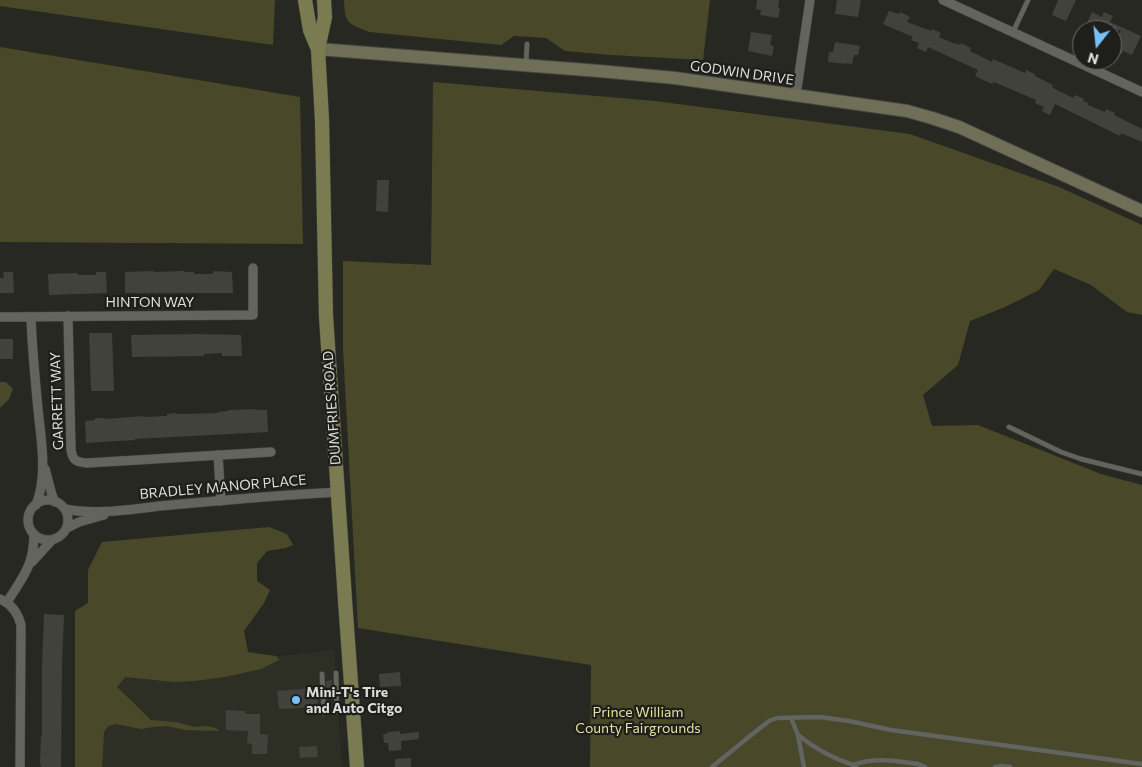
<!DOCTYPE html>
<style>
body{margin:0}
#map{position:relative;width:1142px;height:767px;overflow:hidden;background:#282823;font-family:Commissioner,sans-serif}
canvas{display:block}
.north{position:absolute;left:1072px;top:20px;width:50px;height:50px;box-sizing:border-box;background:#1e1e1a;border:1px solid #6a6a66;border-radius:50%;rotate:196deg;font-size:14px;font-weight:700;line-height:20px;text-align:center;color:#dcddd9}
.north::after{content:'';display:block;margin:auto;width:18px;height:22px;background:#76c0f7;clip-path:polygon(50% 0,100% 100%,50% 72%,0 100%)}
</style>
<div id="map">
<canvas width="1142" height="767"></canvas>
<div class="north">N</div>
</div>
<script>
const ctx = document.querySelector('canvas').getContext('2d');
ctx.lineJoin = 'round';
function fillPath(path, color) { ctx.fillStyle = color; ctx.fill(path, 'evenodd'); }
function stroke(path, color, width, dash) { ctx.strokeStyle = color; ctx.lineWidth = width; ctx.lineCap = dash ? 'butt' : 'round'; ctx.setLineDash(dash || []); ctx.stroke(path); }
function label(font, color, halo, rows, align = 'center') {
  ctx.font = font + ' Commissioner,sans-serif'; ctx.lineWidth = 4.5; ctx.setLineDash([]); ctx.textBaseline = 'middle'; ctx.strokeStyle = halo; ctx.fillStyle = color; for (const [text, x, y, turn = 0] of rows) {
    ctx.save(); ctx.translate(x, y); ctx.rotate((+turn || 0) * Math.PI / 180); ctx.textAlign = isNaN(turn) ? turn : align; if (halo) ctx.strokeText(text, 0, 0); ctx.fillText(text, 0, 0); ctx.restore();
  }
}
fillPath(new Path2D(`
 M334 650 342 767H92L90 676Z`), '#2e2f24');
fillPath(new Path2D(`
 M0 0H275L273 45 0 6Z
 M344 0H710L703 60 611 55 565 51 546 38 514 36 501 45 369 32C348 23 345 25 344 0Z
 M0 47 300 97 303 244 0 242Z
 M433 82 655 101 910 134 1059 187 1142 225V315L1127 312 1091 285 1054 269 1039 290 1005 307 970 321 958 365 923 395 932 426 978 425 1101 474 1142 485V767H590L591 665 358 628 343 348V261L431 265Z
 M0 382H6L13 389 9 399 0 408Z
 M269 527 287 534 293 545 286 548 267 551 257 563V581L270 590 264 603 244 631 248 652 276 656 279 660 261 669 225 677 194 681 174 682 125 677 117 687 151 720 176 722 194 727 206 726 216 728 219 731 185 730 167 726 153 727 141 729 116 724 108 726 104 732 102 767H75V611L88 603V570L102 542Z`), '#49492a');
fillPath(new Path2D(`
 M757 0H779L778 8H780L778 18 760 15 761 10 756 9Z
 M837 0H861L858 17 835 14Z
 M1058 0H1076L1066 21 1052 15Z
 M889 11 899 14 900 12 910 17 907 22 931 31 932 29 941 33 939 37 955 44V43L960 45 961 43 971 48 970 51 992 62 993 59 1025 73 1026 70 1035 74V76L1053 85 1052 87 1055 89 1073 98 1075 95 1084 99 1083 101 1088 103V105L1105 112 1106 109 1115 113 1114 115 1142 129V142L1121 133 1120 136 1055 104 1050 115 1042 111 1044 107 1035 103 1036 100 994 82 992 84 975 76 978 70 928 47 926 52 917 48 919 43 911 40 913 37 883 24Z
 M1092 12 1102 17 1104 12 1113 16 1110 22 1141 36 1132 55 1123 51 1122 54 1113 49 1121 30H1084Z
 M751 32 772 35 770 45 774 46 772 56 748 51Z
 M835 42 860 46 858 55H854L852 64 845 63V64L828 62 829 52H833Z
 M377 180H389L388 212 376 211Z
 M154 271 153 272 184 271V272H194V274H213V271L232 272 233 293H125V272Z
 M3 272H13L14 293H0V278H4Z
 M96 272H106L107 293 49 295 48 274 78 273V275H96Z
 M89 333H112L114 391H91Z
 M198 334 241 335 242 356H222V353L204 354V356L132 357 131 335Z
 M0 339H13V359H0Z
 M257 409V410H267L268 432 135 439V440L86 443 85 421 95 420V418H105V419L143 416V417L167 416V414L176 413V414H186L218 413V412L228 411V410Z
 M44 614 64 615 62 665 61 767H41L40 762 41 736H42V664Z
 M400 672 401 686 380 687 379 674Z
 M332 680V694L327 695 326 681Z
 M319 686V695H317L318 707 279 709 277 691 312 688V687Z
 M226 710 245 711V714H260V734L268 735 267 754H252V744L247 743 248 731 226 730Z
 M400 731V734L419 732V739L401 741V750L389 751 388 743H384L383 734H387V732Z
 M317 746 318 757 300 758 299 747Z
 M411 758V767H395V759Z`), '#42423d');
const lane = new Path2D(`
 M1013 32 1028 0
 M526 64 527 44
 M1009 427 1061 452 1081 459 1142 474
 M336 673 337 712
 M322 674 324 713
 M791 718 798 735 804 767
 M798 735C815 749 832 758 853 765L856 767
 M853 765C874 757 896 761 918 764L925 767
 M712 767 750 736 769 721 777 718 820 717 849 721 891 730 1142 764
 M995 767 1000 766 1010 767`);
const street = new Path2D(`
 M943 0 1142 92
 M796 95 810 0
 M68 316 71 450C73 461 76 462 87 463L271 452
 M0 317 253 315V268
 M31 317C32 348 35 378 38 409 41 440 48 475 36 505
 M218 455 221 501
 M45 469 52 495 55 502
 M28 520a20 20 0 1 1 40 0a20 20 0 1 1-40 0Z
 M65 509C100 516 135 508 171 505 226 500 282 495 338 492
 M67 528 79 522 104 515
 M32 562 52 540
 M0 599C12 604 18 613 21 625L20 767
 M7 602C23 577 34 565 34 534`);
const secondary = new Path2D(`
 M318 49 599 71 675 78 907 111 932 118 959 127 1142 211`);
const primary = new Path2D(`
 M305 0 310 30 318 49
 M324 0 325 17 318 49 322 120 326 316 345 600 357 767`);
stroke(lane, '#464641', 5.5);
stroke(street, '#464641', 10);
stroke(secondary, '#464641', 14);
stroke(primary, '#464641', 15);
stroke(lane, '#64645e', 4.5);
stroke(street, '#64645e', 9);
stroke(secondary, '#6f6f57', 12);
stroke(primary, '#7a7b50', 14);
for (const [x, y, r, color] of [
 [296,700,5,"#76c0f7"]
]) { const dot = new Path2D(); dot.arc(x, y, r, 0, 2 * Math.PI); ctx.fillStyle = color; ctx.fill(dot); stroke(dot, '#1e1e1a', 2); }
label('14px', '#dcddd9', '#1e1e1a', [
 ["GODWIN DRIVE",742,73,8],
 ["HINTON WAY",150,302],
 ["GARRETT WAY",57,401,-92],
 ["DUMFRIES ROAD",332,408,-94],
 ["BRADLEY MANOR PLACE",223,487,-5]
]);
label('bold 14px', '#dcddd9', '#1e1e1a', [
 ["Mini-T's Tire",306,692],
 ["and Auto Citgo",306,708]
], 'left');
label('14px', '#e1e29e', '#1e1e1a', [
 ["Prince William",638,712],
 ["County Fairgrounds",638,728]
]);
</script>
